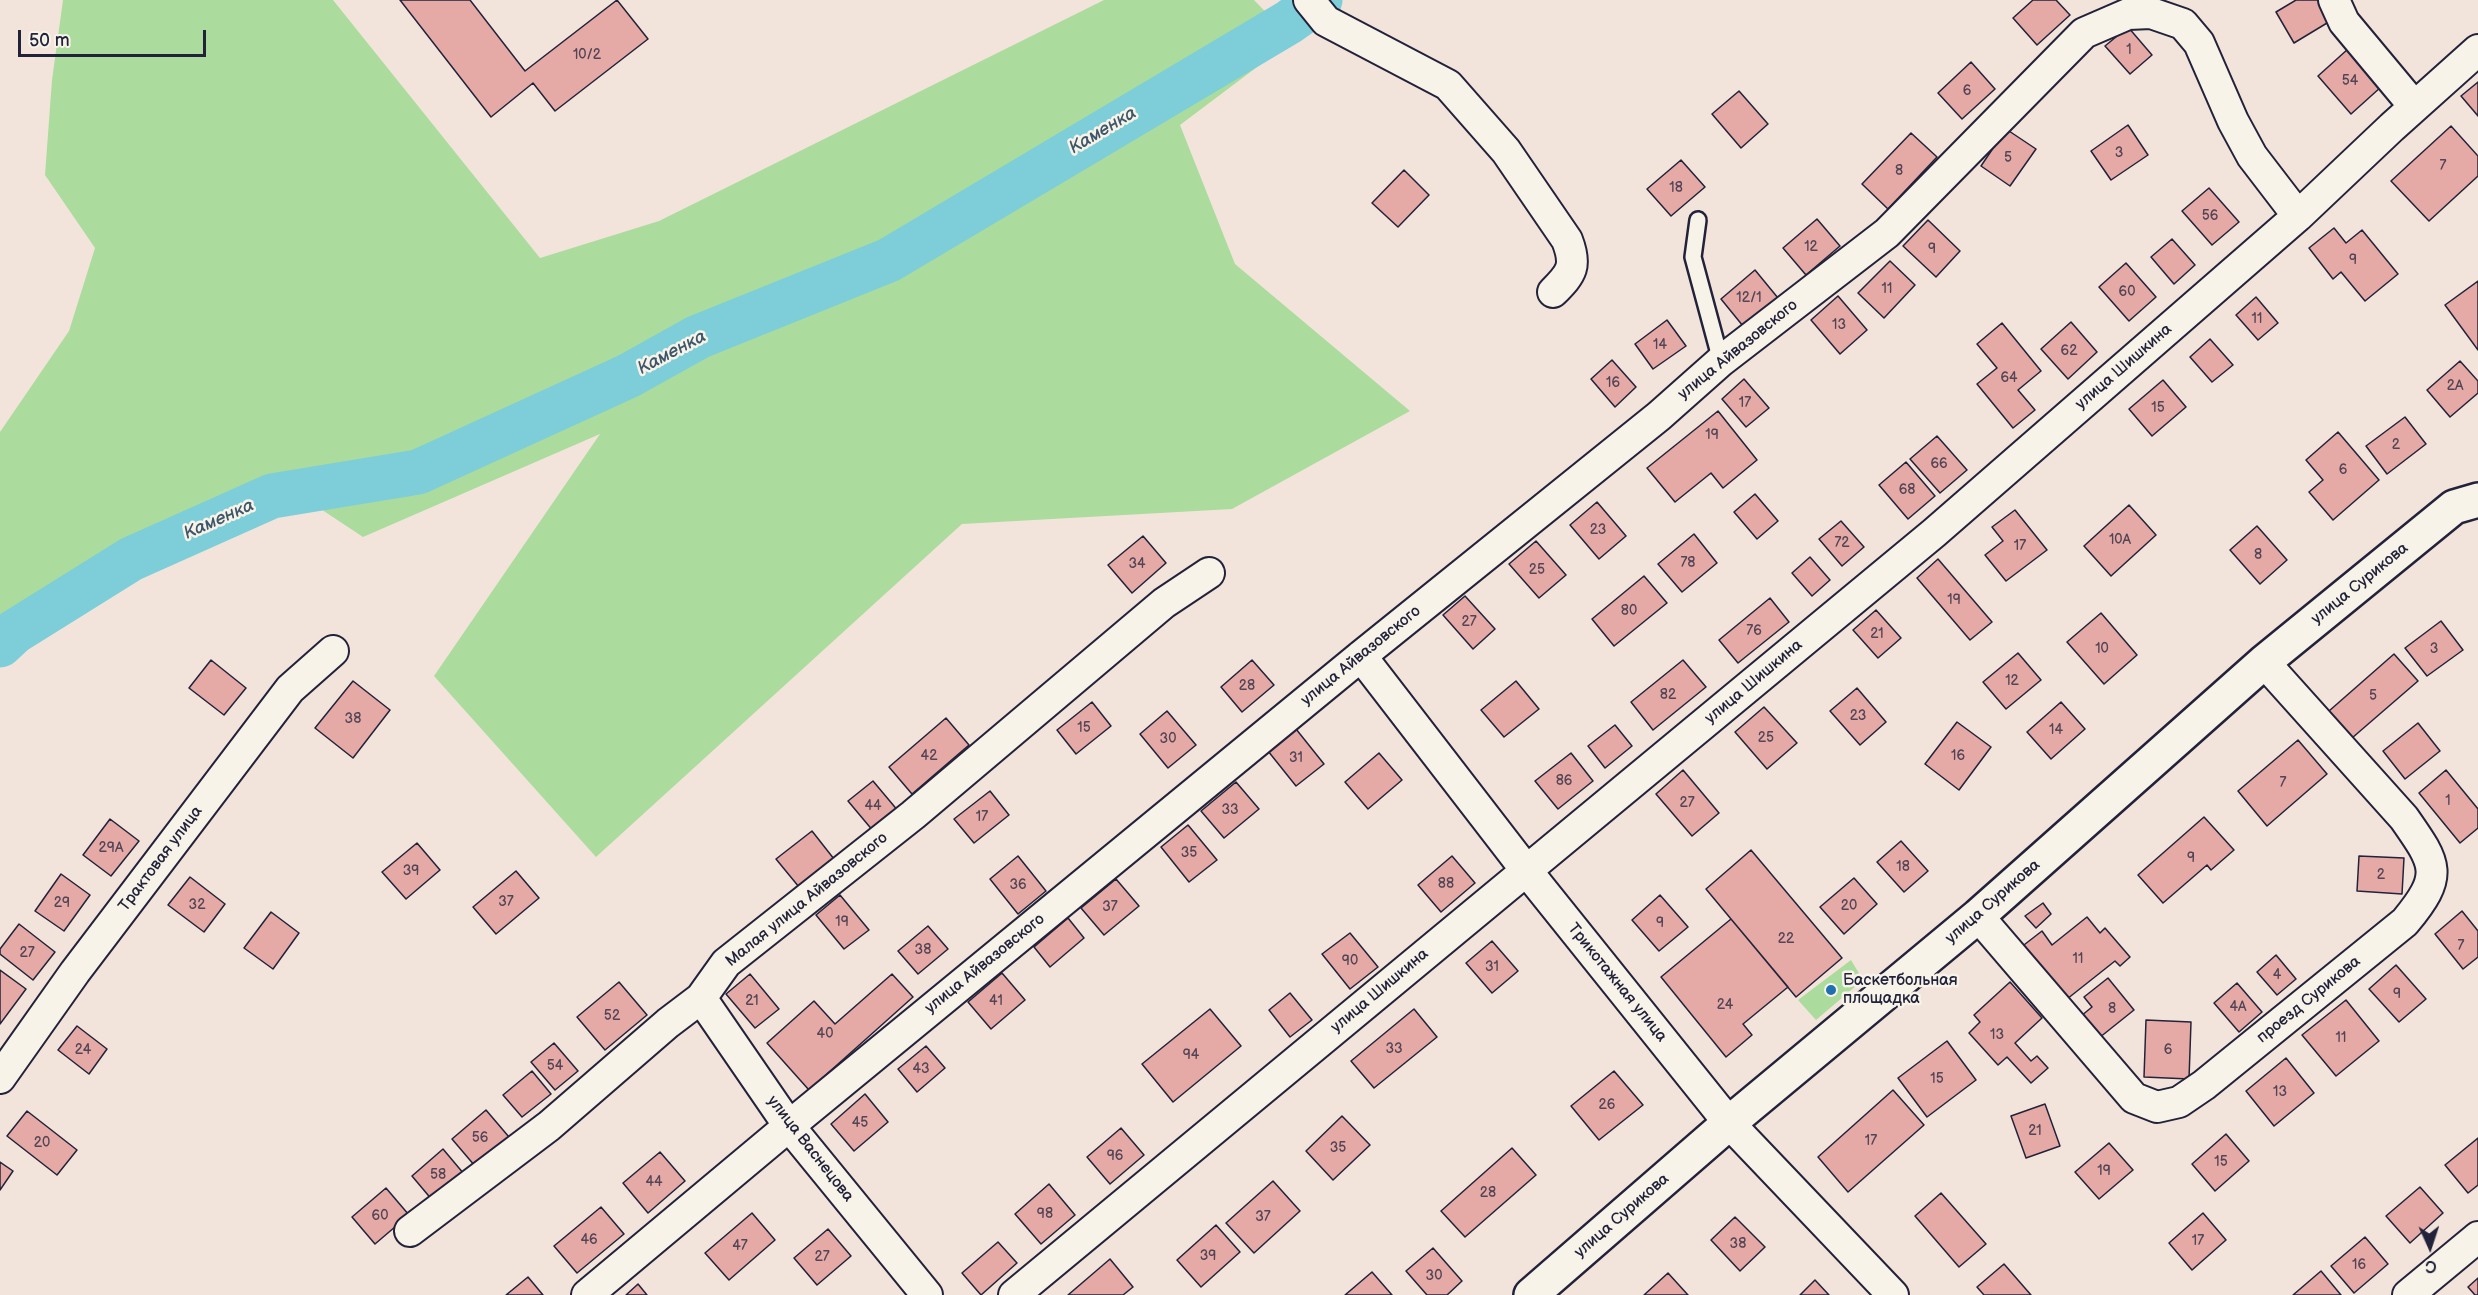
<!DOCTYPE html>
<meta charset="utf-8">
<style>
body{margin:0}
#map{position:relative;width:2478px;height:1295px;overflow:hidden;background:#f3e4db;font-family:"Balsamiq Sans",sans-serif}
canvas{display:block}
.north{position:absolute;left:2400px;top:1217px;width:60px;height:60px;-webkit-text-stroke:4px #f7f3e8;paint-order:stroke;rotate:177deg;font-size:16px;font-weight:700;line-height:24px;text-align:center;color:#22223b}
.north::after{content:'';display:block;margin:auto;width:21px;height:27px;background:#22223b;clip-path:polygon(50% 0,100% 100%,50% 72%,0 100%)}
.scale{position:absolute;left:18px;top:30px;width:188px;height:27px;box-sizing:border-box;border:3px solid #22223b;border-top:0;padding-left:8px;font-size:18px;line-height:21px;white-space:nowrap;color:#22223b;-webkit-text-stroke:4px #f7f3e8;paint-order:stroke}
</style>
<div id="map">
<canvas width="2478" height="1295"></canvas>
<div class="north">С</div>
<div class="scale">50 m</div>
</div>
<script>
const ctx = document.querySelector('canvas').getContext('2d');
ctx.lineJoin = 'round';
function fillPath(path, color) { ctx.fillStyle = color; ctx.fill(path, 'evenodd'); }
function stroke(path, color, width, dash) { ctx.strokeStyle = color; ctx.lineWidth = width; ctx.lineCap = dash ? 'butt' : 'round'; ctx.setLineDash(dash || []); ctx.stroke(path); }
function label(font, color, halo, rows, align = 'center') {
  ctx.font = font + ' "Balsamiq Sans",sans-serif'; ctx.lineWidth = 5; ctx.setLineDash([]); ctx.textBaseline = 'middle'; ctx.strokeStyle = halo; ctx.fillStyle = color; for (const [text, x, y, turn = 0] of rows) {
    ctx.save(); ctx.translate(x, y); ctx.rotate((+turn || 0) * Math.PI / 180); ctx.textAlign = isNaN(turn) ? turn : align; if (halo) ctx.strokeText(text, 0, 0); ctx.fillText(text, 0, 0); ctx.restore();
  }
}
fillPath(new Path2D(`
 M63 0H333L540 258 659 221 1104 0H1254L1293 40 1180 125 1235 264 1410 411 1232 509 962 524 596 857 434 676 600 434 363 537 271 476 15 611 0 626V432L69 331 95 248 45 175 52 80Z
 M1851 960 1863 980 1816 1020 1798 1000Z`), '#abdc9d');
stroke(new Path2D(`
 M0 645 14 632 131 559 272 496 418 472 628 376 698 337 889 260 1289 22 1320 0`), '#7dced8', 45);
const building = new Path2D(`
 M400 0H470L525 71 617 0 648 39 555 111 533 83 491 117Z
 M2033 0H2056L2070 15 2037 45 2013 18Z
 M2296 0H2321L2332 20 2294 43 2276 12Z
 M2128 27 2152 55 2130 74 2105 46Z
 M2348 49 2381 87 2351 114 2318 76Z
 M1971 62 1995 89 1962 119 1938 93Z
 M2478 82V116L2461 96Z
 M1739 91 1768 124 1741 148 1712 114Z
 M2128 125 2148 155 2111 180 2091 151Z
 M2451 126 2478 156V176L2429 221 2391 181Z
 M2006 129 2036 149 2010 186 1981 166Z
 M1911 133 1937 157 1888 209 1862 184Z
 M1681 160 1705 187 1671 216 1647 189Z
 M1404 170 1429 195 1398 227 1372 203Z
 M2209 188 2239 222 2212 245 2182 211Z
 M1817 219 1840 246 1806 275 1783 248Z
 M1928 220 1960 251 1936 277 1903 246Z
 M2334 228 2346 243 2362 230 2398 274 2365 301 2341 272 2333 279 2309 248Z
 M2172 239 2195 265 2174 284 2151 257Z
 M1890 261 1915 285 1884 318 1858 293Z
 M2126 263 2156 297 2129 321 2099 287Z
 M1755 270 1778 298 1743 326 1721 299Z
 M2478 281V350L2445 305Z
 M1838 296 1867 330 1840 354 1811 320Z
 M2256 297 2278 323 2258 340 2236 315Z
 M1667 320 1686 346 1653 369 1635 344Z
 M2071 322 2097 352 2068 379 2041 349Z
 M2002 323 2041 371 2018 390 2035 410 2013 428 1977 384 1997 368 1977 344Z
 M2210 339 2233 365 2212 382 2190 357Z
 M1612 360 1636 387 1615 407 1591 379Z
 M2460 361 2478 381V393L2450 417 2427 390Z
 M1744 379 1769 408 1746 427 1722 399Z
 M2163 380 2186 407 2152 436 2129 409Z
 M1718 411 1757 460 1723 488 1711 473 1675 502 1647 468Z
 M2405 417 2426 444 2387 474 2366 446Z
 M2338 432 2379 480 2333 520 2309 492 2323 480 2306 460Z
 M1937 436 1967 470 1940 493 1910 459Z
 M1906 462 1935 496 1908 519 1879 485Z
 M1755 494 1778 521 1757 539 1734 512Z
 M1597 502 1626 536 1599 559 1570 525Z
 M2129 505 2156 535 2111 576 2084 546Z
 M2015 510 2047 550 2006 581 1985 555 2003 541 1992 527Z
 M1841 521 1864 547 1842 566 1819 539Z
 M2257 526 2287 560 2260 584 2230 550Z
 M1694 534 1717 563 1682 592 1658 564Z
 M1143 536 1166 563 1132 593 1108 565Z
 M1536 541 1566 575 1539 598 1509 564Z
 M1810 557 1830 580 1812 596 1792 573Z
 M1938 559 1992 622 1970 640 1917 578Z
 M1644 576 1667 603 1614 646 1592 619Z
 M1465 596 1495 629 1473 649 1443 615Z
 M1770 598 1789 622 1738 663 1719 640Z
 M1876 610 1901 638 1878 658 1853 630Z
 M2101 613 2137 655 2104 684 2067 642Z
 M2441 621 2463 650 2427 676 2405 648Z
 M2018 653 2041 680 2006 709 1983 682Z
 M2394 654 2418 681 2352 738 2329 711Z
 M211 660 246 688 224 715 189 688Z
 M1252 660 1274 685 1242 712 1221 687Z
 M1683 660 1706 687 1653 730 1631 702Z
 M353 681 390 710 353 758 315 728Z
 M1516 681 1539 709 1504 737 1481 710Z
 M1857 688 1886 722 1860 745 1830 711Z
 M1092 702 1111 726 1076 754 1057 730Z
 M2061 702 2085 729 2051 759 2027 732Z
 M1764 707 1797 743 1767 769 1735 732Z
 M1167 711 1196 745 1168 768 1140 734Z
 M946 718 969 745 912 794 889 767Z
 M1957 722 1991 747 1959 790 1925 764Z
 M2418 723 2440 751 2405 779 2383 751Z
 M1615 725 1632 746 1605 768 1588 746Z
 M1296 729 1324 764 1296 786 1268 751Z
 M2298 740 2327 774 2267 826 2238 791Z
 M1379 753 1402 780 1368 809 1345 782Z
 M1571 753 1593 781 1558 809 1535 781Z
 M1683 770 1719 813 1692 836 1656 794Z
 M2446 770 2478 809V828L2460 843 2419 793Z
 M873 781 899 812 874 832 848 801Z
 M1236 782 1259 809 1224 838 1201 811Z
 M990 791 1009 815 974 843 954 819Z
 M2204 817 2234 850 2211 870 2207 865 2163 903 2138 875Z
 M110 819 139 841 111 876 83 855Z
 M1188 825 1217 860 1189 882 1161 847Z
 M812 831 834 859 799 887 776 859Z
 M1901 841 1928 871 1904 892 1877 862Z
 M417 843 440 870 406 899 382 872Z
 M1751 850 1842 958 1796 997 1706 889Z
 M1018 856 1046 891 1018 914 990 879Z
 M1452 856 1475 883 1441 912 1418 885Z
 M2359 856 2404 858 2402 894 2357 891Z
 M516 871 539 898 496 934 473 907Z
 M61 874 90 895 64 931 35 911Z
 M190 877 225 904 204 932 168 905Z
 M1854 878 1877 904 1844 934 1820 907Z
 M1116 879 1139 906 1104 935 1081 908Z
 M840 895 869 930 844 949 816 915Z
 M1660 895 1688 927 1659 951 1632 920Z
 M2043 903 2051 914 2036 928 2025 916Z
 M2462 911 2478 931V957L2463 969 2435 934Z
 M271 912 299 933 273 969 244 948Z
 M2087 917 2100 933 2105 928 2130 957 2120 966 2115 961 2062 1003 2020 948 2042 931 2052 945Z
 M1068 918 1084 938 1050 967 1034 947Z
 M1731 919 1788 987 1743 1024 1752 1035 1726 1057 1661 977Z
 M19 924 55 952 33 980 0 954V949Z
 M928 926 948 949 918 974 898 951Z
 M1350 933 1378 967 1350 989 1322 954Z
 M1492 941 1518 971 1492 993 1466 963Z
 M2276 955 2296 979 2277 995 2257 972Z
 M2396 965 2426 999 2399 1022 2369 989Z
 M0 970 26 989 0 1024Z
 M1002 973 1025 1000 991 1029 968 1002Z
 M750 974 779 1009 755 1028 726 994Z
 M892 974 913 997 809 1090 767 1043 814 1001 835 1024Z
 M2108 978 2134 1010 2099 1038 2081 1016 2092 1007 2084 997Z
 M619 982 647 1015 605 1050 577 1017Z
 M2010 982 2042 1018 2015 1043 2031 1061 2037 1056 2048 1068 2031 1083 2007 1057 1998 1065 1969 1033 1980 1022 1974 1015Z
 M2237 983 2262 1012 2239 1032 2214 1003Z
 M1290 993 1312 1020 1290 1037 1269 1010Z
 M2346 1000 2379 1041 2336 1076 2302 1035Z
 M1210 1009 1241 1046 1173 1102 1142 1064Z
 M1414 1009 1437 1037 1374 1088 1351 1061Z
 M2146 1020 2191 1022 2189 1079 2144 1077Z
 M77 1026 107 1049 89 1074 58 1050Z
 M1947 1041 1976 1080 1927 1117 1898 1078Z
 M554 1043 578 1071 555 1090 531 1062Z
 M926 1046 945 1068 917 1092 898 1069Z
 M2286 1058 2314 1093 2274 1126 2246 1091Z
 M532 1071 551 1094 522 1117 503 1095Z
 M1614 1071 1643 1105 1599 1140 1571 1106Z
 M1893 1090 1924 1125 1848 1192 1818 1157Z
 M865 1094 888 1122 854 1151 831 1124Z
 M2045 1104 2060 1146 2026 1158 2011 1116Z
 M486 1110 509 1137 475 1166 452 1139Z
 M27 1111 77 1150 57 1175 7 1136Z
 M1342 1116 1370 1145 1333 1180 1306 1151Z
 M1121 1128 1144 1155 1110 1184 1087 1157Z
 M2226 1134 2249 1161 2215 1191 2192 1164Z
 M2478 1138V1185L2468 1193 2445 1165Z
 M2109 1143 2133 1170 2099 1199 2075 1172Z
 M1512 1148 1536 1175 1465 1237 1441 1211Z
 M443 1149 464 1174 433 1201 412 1176Z
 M660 1152 685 1181 648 1213 623 1183Z
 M0 1162 13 1171 0 1190Z
 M1273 1181 1300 1211 1254 1253 1226 1223Z
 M1049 1184 1075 1215 1041 1244 1015 1214Z
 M2420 1187 2443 1213 2410 1243 2386 1216Z
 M386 1188 409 1215 375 1244 352 1217Z
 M1941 1193 1986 1244 1959 1267 1915 1216Z
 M601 1207 624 1234 577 1273 554 1246Z
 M752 1213 775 1240 729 1280 705 1253Z
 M2203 1213 2226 1240 2192 1270 2169 1243Z
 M1735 1217 1765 1247 1740 1271 1711 1240Z
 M1216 1225 1240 1252 1201 1287 1177 1260Z
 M828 1229 851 1256 817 1285 794 1258Z
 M2365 1237 2388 1264 2354 1293 2331 1266Z
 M998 1242 1017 1263 981 1295 962 1273Z
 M1433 1248 1462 1281 1447 1295H1427L1406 1271Z
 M1110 1259 1133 1287 1123 1295H1068Z
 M2004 1264 2031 1295H1984L1977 1287Z
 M2321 1271 2341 1295H2293Z
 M1372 1272 1392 1295H1345Z
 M1668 1273 1688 1295H1644Z
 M528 1277 543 1295H506Z
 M2478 1278V1295H2475L2468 1287Z
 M1815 1280 1829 1295H1800Z
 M638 1284 647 1295H626Z`);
fillPath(building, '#e5aaa5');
stroke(building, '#22223b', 1.5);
const service = new Path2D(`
 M1698 220 1693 257 1721 361`);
const minor = new Path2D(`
 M1309 0 1326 21 1448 85 1506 151 1567 240C1577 266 1572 273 1553 292
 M2334 0 2344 22 2414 106
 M1361 656 1526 870 1729 1123 1893 1295
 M1978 916 2134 1098 2157 1107 2179 1102 2204 1085 2405 922C2444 875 2437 865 2404 818L2264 662
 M701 998 789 1126 927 1295
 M0 1078 75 972 290 689 333 651
 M410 1231 549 1126 668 1023 701 998 726 963 913 815 1164 603 1209 573
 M587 1295 789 1126 1361 656 1659 416 1721 361 1887 233 2084 33 2128 14 2151 13 2183 24 2199 43 2233 121 2252 156 2298 216
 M1014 1295 1934 533 2298 216 2392 127 2478 50
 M2408 1295 2478 1237`);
const tertiary = new Path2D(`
 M1531 1295 1729 1123 1978 916 2264 662 2454 507 2478 500`);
stroke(service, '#22223b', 20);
stroke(minor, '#22223b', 34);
stroke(tertiary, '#22223b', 38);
stroke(service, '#f7f3e8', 15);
stroke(minor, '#f7f3e8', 30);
stroke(tertiary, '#f7f3e8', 33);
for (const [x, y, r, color] of [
 [1831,990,6,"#1f6fb2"]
]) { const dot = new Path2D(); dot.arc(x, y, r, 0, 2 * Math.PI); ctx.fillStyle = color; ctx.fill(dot); stroke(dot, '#f7f3e8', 2); }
label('14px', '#534456', null, [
 ["1",2129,50],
 ["10/2",587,55],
 ["54",2350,81],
 ["6",1967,91],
 ["3",2119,153],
 ["5",2008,158],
 ["7",2443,166],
 ["8",1899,171],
 ["18",1676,188],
 ["56",2210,216],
 ["12",1811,247],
 ["9",1932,249],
 ["9",2353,260],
 ["11",1887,289],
 ["60",2127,292],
 ["12/1",1749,298],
 ["11",2257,319],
 ["13",1839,325],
 ["14",1660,345],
 ["62",2069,351],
 ["64",2009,378],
 ["16",1613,383],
 ["2А",2455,386],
 ["17",1745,403],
 ["15",2158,408],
 ["19",1712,435],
 ["2",2396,445],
 ["66",1939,464],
 ["6",2343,470],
 ["68",1907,490],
 ["23",1598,530],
 ["10А",2120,540],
 ["72",1842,543],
 ["17",2020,546],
 ["8",2258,555],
 ["78",1688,563],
 ["34",1137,564],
 ["25",1537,570],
 ["19",1954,600],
 ["80",1629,611],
 ["27",1469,622],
 ["76",1754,631],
 ["21",1877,634],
 ["10",2102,649],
 ["3",2434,649],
 ["12",2012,681],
 ["28",1247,686],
 ["82",1668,695],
 ["5",2373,696],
 ["23",1858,716],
 ["38",353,719],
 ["15",1084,728],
 ["14",2056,730],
 ["25",1766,738],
 ["30",1168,739],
 ["42",929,756],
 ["16",1958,756],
 ["31",1296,758],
 ["86",1564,781],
 ["7",2283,783],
 ["1",2448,801],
 ["27",1687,803],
 ["44",873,806],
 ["33",1230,810],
 ["17",982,817],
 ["29А",111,848],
 ["35",1189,853],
 ["9",2191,858],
 ["18",1903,867],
 ["39",411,871],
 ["2",2381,875],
 ["88",1446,884],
 ["36",1018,885],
 ["37",506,902],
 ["29",62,903],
 ["32",197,905],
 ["20",1849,906],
 ["37",1110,907],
 ["19",842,922],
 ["9",1660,923],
 ["22",1786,939],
 ["7",2461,946],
 ["38",923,950],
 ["27",27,953],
 ["11",2078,959],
 ["90",1350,961],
 ["31",1492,967],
 ["4",2277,975],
 ["9",2397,994],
 ["21",752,1001],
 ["41",996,1001],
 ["24",1725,1005],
 ["4А",2238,1007],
 ["8",2112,1009],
 ["52",612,1016],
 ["40",825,1034],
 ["13",1997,1035],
 ["11",2341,1038],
 ["33",1394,1049],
 ["24",83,1050],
 ["6",2168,1050],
 ["94",1191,1055],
 ["54",555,1066],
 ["43",921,1069],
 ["15",1937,1079],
 ["13",2280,1092],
 ["26",1607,1105],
 ["45",860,1123],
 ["21",2035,1131],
 ["56",480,1138],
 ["17",1871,1141],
 ["20",42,1143],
 ["35",1338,1148],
 ["96",1115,1156],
 ["15",2221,1162],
 ["19",2104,1171],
 ["58",438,1175],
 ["44",654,1182],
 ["28",1488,1193],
 ["98",1045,1214],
 ["60",380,1216],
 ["37",1263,1217],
 ["46",589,1240],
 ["17",2198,1241],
 ["38",1738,1244],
 ["47",740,1246],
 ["39",1208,1256],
 ["27",822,1257],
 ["16",2359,1265],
 ["30",1434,1276]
]);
label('16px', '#22223b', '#f7f3e8', [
 ["улица Айвазовского",1738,350,-39],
 ["улица Шишкина",2124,367,-41],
 ["улица Сурикова",2360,584,-39],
 ["улица Айвазовского",1361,656,-39],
 ["улица Шишкина",1754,682,-40],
 ["Трактовая улица",161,859,-53],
 ["Малая улица Айвазовского",807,900,-39],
 ["улица Сурикова",1993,902,-41],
 ["улица Айвазовского",985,964,-39],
 ["Трикотажная улица",1617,983,51],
 ["улица Шишкина",1380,991,-40],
 ["проезд Сурикова",2309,1000,-39],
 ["улица Васнецова",810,1149,52],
 ["улица Сурикова",1622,1216,-41]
]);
label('16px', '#22223b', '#f7f3e8', [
 ["Баскетбольная",1843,981],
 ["площадка",1843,999]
], 'left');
label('italic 18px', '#3d566a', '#f7f3e8', [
 ["Каменка",1103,131,-31],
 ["Каменка",672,353,-28],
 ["Каменка",219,520,-24]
]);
</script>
